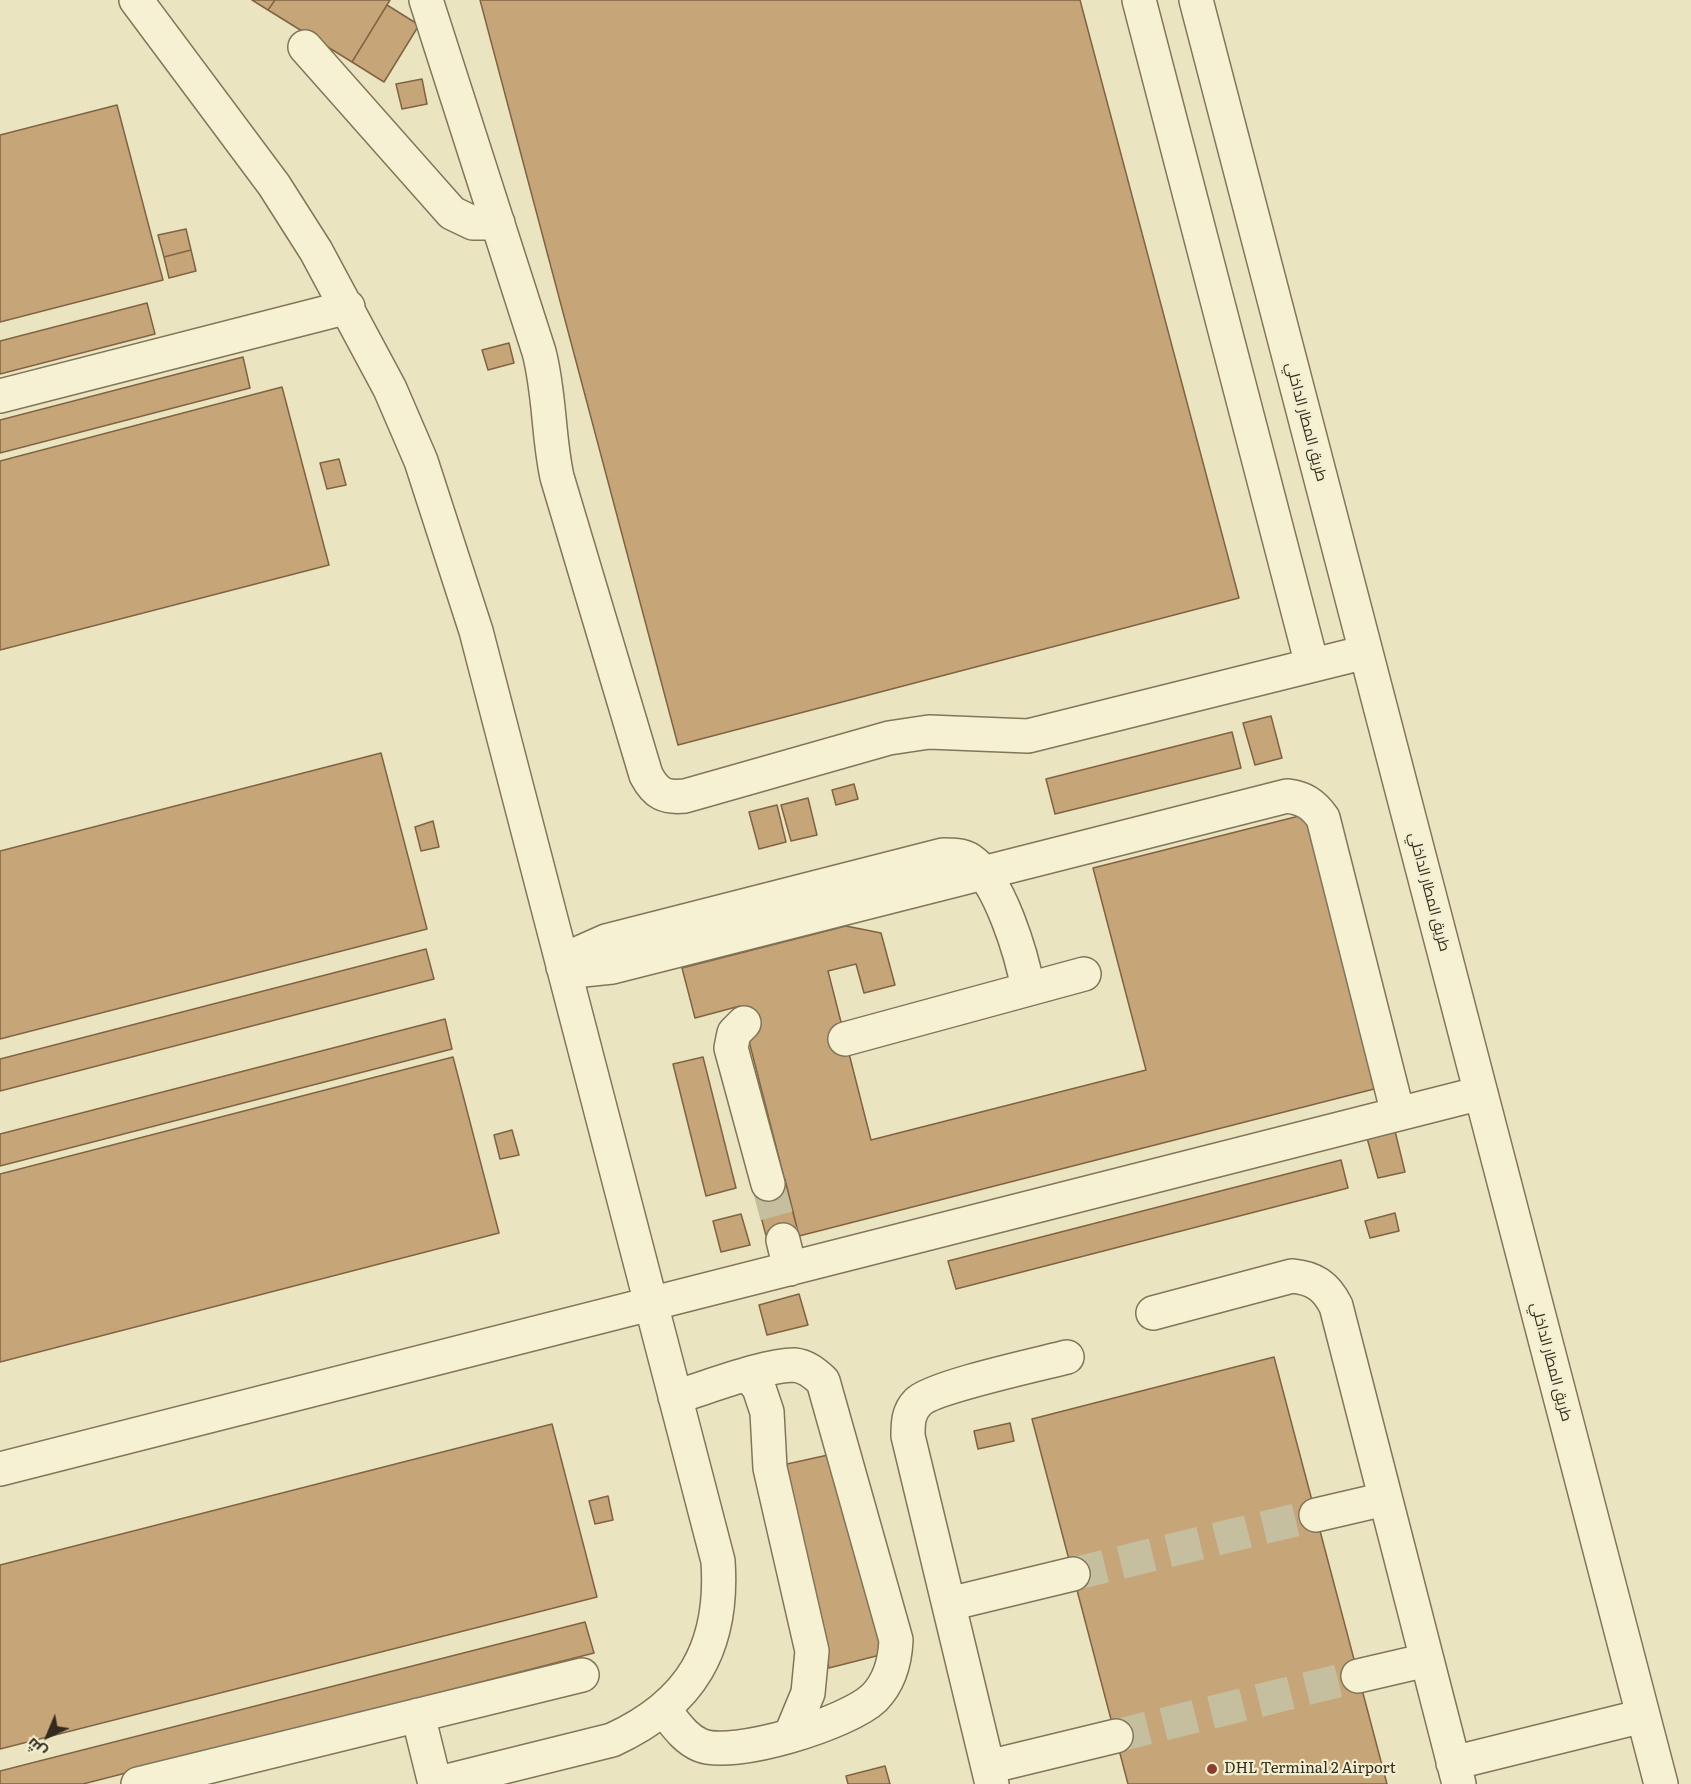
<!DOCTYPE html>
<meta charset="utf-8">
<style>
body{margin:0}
#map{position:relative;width:1691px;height:1784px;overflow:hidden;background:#eae4c1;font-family:Literata,Cairo,serif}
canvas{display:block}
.north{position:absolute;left:18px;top:1706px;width:60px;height:60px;-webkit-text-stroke:4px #f2eed0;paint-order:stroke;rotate:224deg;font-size:16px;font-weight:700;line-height:24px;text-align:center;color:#332b1d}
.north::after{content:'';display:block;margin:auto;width:21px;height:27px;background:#332b1d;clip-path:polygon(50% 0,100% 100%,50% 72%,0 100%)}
</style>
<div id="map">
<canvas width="1691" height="1784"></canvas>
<div class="north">ش</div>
</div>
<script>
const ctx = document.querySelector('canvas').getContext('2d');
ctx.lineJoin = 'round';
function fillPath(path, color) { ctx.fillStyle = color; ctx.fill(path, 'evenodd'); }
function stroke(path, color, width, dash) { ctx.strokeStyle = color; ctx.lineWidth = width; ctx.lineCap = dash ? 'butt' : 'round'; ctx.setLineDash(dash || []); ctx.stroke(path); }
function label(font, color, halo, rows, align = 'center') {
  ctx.font = font + ' Literata,Cairo,serif'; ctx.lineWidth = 4.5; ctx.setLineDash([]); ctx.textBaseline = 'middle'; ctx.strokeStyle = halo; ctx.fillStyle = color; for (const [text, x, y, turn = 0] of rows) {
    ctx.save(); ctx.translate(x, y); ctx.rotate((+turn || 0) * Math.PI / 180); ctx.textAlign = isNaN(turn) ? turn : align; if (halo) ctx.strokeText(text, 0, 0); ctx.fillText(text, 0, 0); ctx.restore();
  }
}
const building = new Path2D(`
 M252 0H275L268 10Z
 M275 0H390L352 62 268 10Z
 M480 0H1080L1239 598 678 745Z
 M387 5 419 25 384 82 352 62Z
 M422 79 427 104 402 109 396 84Z
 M117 105 163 280 0 322V135Z
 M186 229 191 250 164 257 158 235Z
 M191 250 196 271 169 278 164 257Z
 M147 303 155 334 0 374V341Z
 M509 343 514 363 488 370 482 350Z
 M243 357 250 388 0 453V420Z
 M282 387 329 565 0 650V461Z
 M339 459 346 485 327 489 320 463Z
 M1271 716 1282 758 1255 765 1243 723Z
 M1232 732 1241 768 1055 814 1046 779Z
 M381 753 427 929 0 1039V851Z
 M854 784 858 799 836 805 832 790Z
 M808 798 817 835 791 841 781 805Z
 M777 805 786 842 759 849 749 812Z
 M1307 814 1378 1088 799 1236 740 1006 695 1018 682 968 846 926 881 933 895 985 864 993 856 964 828 971 871 1140 1146 1070 1093 868Z
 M433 821 439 847 421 851 415 827Z
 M426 949 434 979 0 1091V1059Z
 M445 1019 452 1049 0 1166V1134Z
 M453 1057 499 1233 0 1362V1174Z
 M703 1057 736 1188 706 1196 673 1064Z
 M512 1130 519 1155 500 1159 494 1135Z
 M1395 1131 1405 1172 1378 1178 1367 1138Z
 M1341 1160 1348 1188 956 1289 948 1261Z
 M785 1179 799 1236 768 1243 753 1187Z
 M1395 1213 1399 1231 1370 1238 1365 1221Z
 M741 1214 750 1245 721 1252 713 1221Z
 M799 1294 808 1325 767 1335 759 1305Z
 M1274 1357 1387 1784H1128L1032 1419Z
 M1010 1423 1014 1441 978 1449 974 1431Z
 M552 1424 597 1597 0 1749V1565Z
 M837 1453 888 1653 829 1668 778 1466Z
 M608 1496 613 1520 595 1524 589 1501Z
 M585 1622 594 1653 83 1784H0V1771Z
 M885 1766 890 1784H848L846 1776Z`);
fillPath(building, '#c6a579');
stroke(building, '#806442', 1.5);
stroke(new Path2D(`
 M768 1184 783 1240
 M1073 1574 1316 1515
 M1116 1736 1358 1676`), '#c5bfa0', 33, [33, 16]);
const minor = new Path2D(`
 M136 0 274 185 316 251 390 389 421 461 476 631 718 1561C724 1648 691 1704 612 1740L435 1784
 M426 0 539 352C550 394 548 436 557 477L646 775C656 794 665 798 685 796L889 738 929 732 1028 736 1366 652
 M1139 0 1312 665
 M1196 0 1661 1784
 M305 47 452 213 473 223H498
 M0 396 348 307
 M563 967 583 970 612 967 1287 796C1304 798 1313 804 1323 818L1398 1114
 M563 967 579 953 606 941 943 855C952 855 963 855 970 860 1000 880 1022 956 1028 989
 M744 1023 734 1033 731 1048 768 1184
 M845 1039 1084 974
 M783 1240 790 1269
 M1153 1313 1292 1276C1314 1278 1326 1286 1336 1306L1459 1784
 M749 1376 759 1388 767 1412 770 1468 812 1651 808 1693 791 1734
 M0 1469 1481 1093
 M1316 1515 1385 1499
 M949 1604 1073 1574
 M1358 1676 1427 1660
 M664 1710C675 1723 684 1738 700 1745 733 1759 848 1723 874 1698 890 1682 895 1662 896 1640L823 1381C814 1373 806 1366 794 1365 765 1365 706 1388 675 1397
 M418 1715 435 1784
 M1453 1763 1643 1716
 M988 1767 1116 1736
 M138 1784 582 1675
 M992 1784 908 1436C908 1423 908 1412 918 1402 933 1387 1040 1364 1067 1357`);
stroke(minor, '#82765a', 36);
stroke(minor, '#f6f1d3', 33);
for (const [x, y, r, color] of [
 [1212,1769,6,"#8d3d2e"]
]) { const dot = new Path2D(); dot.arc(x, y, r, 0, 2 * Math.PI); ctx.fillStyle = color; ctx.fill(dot); stroke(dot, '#f2eed0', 2); }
label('15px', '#332b1d', '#f2eed0', [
 ["طريق المطار الداخلي",1306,422,75],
 ["طريق المطار الداخلي",1429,892,75],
 ["طريق المطار الداخلي",1551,1362,75]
]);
label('15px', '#332b1d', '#f2eed0', [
 ["DHL Terminal 2 Airport",1224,1769]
], 'left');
</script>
